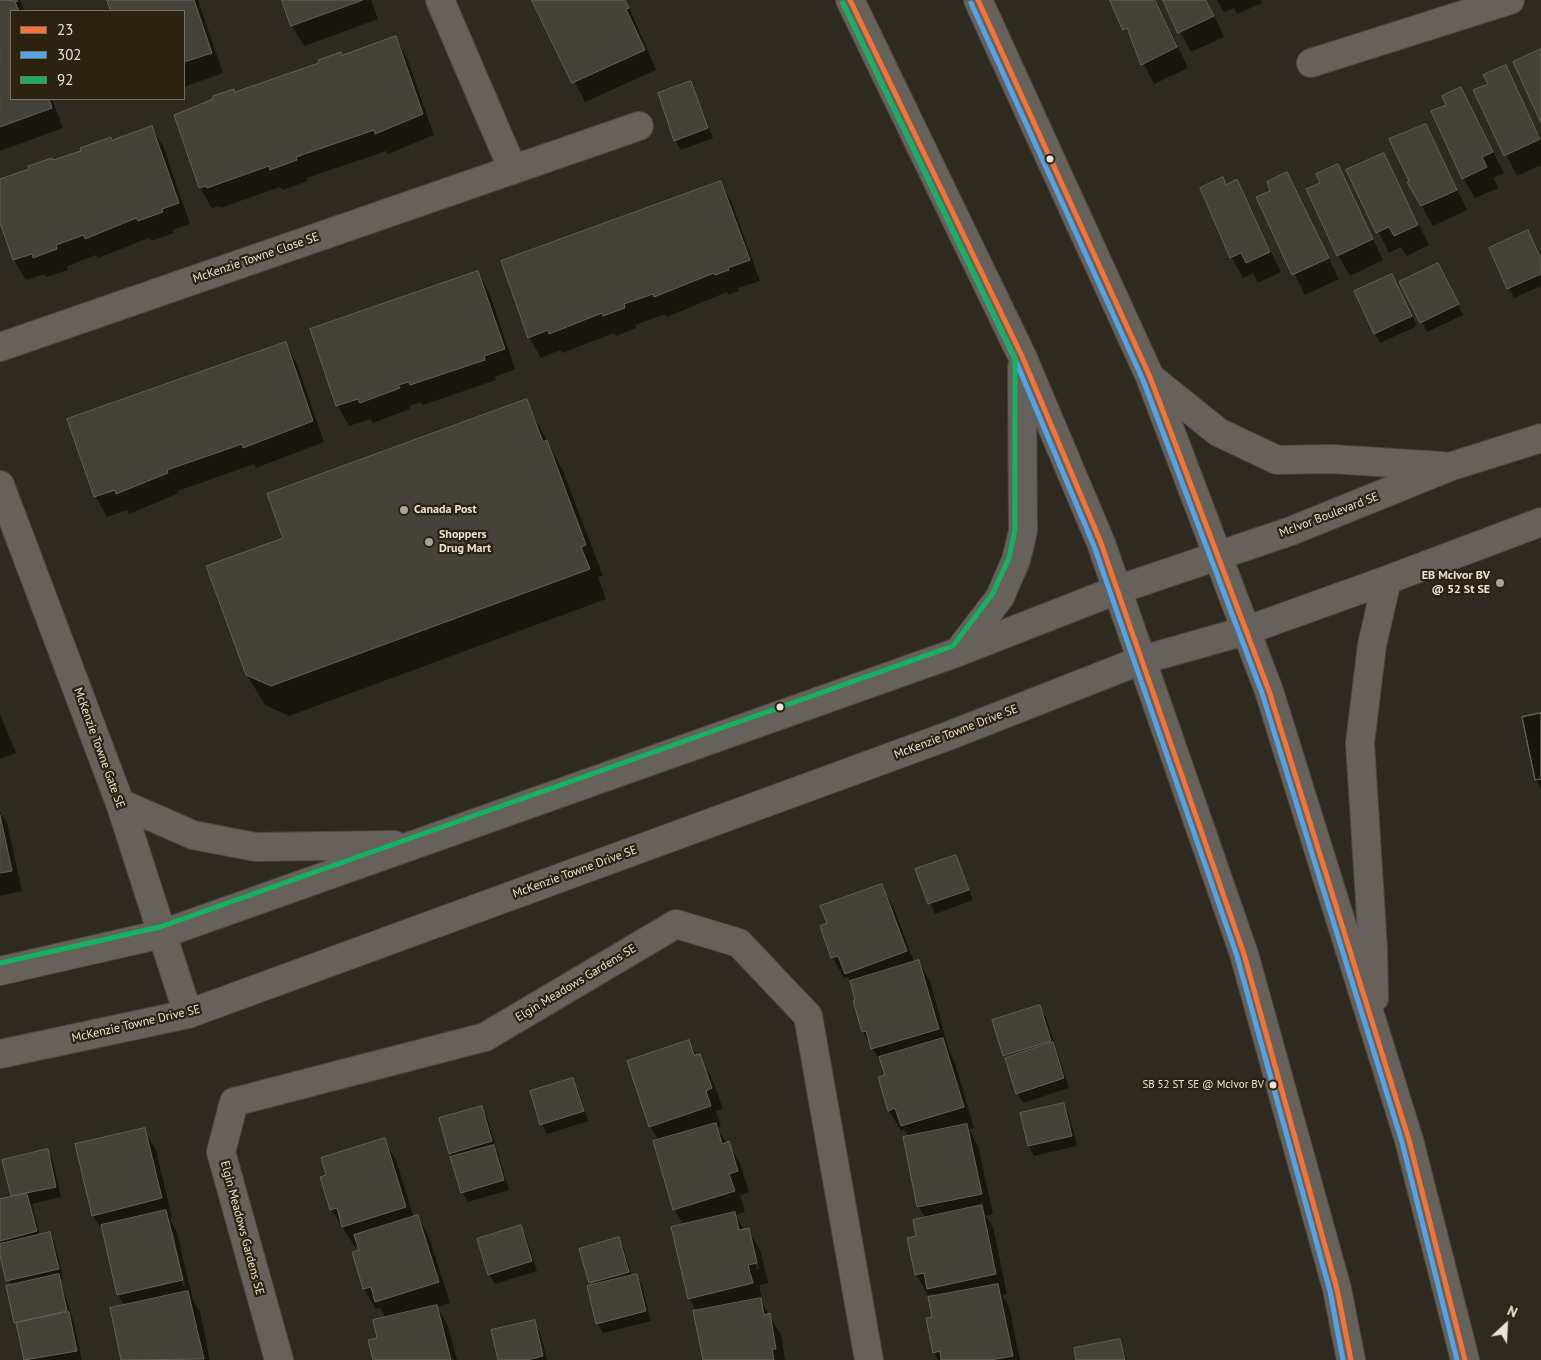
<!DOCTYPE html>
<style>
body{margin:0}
#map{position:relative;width:1541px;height:1360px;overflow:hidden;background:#2f2a1f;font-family:"PT Sans",sans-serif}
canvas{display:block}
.legend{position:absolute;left:10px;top:10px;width:175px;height:90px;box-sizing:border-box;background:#2b220f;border:1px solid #77705f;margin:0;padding:6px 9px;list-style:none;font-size:15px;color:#eae4d8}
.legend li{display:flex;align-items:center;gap:10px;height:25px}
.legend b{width:25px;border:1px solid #77705f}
.north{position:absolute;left:1481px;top:1300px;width:50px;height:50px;-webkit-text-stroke:4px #2b220f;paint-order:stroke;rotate:25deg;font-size:14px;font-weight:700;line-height:20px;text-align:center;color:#eae4d8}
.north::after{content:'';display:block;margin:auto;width:18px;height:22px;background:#eae4d8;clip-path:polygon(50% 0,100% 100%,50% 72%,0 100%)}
</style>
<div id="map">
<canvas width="1541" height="1360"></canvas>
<ul class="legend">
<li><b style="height:6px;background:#f57335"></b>23</li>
<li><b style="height:6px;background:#53a3e8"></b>302</li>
<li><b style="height:6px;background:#13b361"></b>92</li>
</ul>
<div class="north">N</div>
</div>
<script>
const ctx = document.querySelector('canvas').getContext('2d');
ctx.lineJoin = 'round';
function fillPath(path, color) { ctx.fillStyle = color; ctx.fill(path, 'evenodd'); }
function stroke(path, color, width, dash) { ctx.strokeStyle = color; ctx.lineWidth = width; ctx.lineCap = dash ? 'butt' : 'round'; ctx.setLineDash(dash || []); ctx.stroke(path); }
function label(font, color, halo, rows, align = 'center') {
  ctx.font = font + ' "PT Sans",sans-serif'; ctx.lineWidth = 4.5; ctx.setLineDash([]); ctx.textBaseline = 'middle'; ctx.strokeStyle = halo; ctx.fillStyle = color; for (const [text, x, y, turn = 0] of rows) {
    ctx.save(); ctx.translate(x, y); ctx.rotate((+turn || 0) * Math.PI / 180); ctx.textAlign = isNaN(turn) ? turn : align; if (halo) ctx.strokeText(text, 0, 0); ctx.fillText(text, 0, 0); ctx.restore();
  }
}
fillPath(new Path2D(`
 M0 0H20L25 11H11V99H52L63 128 0 151Z
 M108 0H198L223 73 184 87V11H112Z
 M283 0H371L378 19 304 46 292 26Z
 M535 0H626L656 70 585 102Z
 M1111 0H1156L1188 68 1154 84Z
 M1163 0H1207L1224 37 1191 52Z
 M1217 0H1261L1262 3 1237 14 1234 8 1224 12Z
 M395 38 407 58 434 135 388 154 386 151 307 178 308 181 283 190 280 187 220 208 219 206 212 208 200 188 175 115Z
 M1505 67 1541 138V165L1517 176 1475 91 1489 85Z
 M691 82 713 138 681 150 675 140Z
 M1461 89 1504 173 1493 178 1498 188 1475 198 1463 178 1447 105Z
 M1426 125 1467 210 1433 226 1409 183Z
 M152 128 164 148 190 224 172 230 174 233 151 241 149 238 98 258 96 255 67 266 68 270 46 277 44 274 26 280 14 260 0 219V180Z
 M1383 154 1429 245 1407 256 1401 247 1389 253 1348 171Z
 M1338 166 1383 260 1350 276 1338 255 1321 184Z
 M1287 174 1339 279 1305 295 1258 198 1272 191Z
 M1236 181 1281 272 1258 283 1253 273 1243 278 1232 258 1201 189 1226 186Z
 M721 183 732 203 760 281 738 288 739 291 728 295 727 292 667 317 665 314 635 325 636 328 616 336 614 333 562 353 560 350 541 358 529 337Z
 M1528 232 1541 259V286L1514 298 1491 249Z
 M477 272 489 292 515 369 495 377 496 380 423 405 421 402 409 406 410 409 373 423 370 419 349 426 338 406 312 329Z
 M1443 274 1463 315 1427 332 1401 283Z
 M1397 286 1417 326 1380 343 1375 334Z
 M285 343 297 364 324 442 256 468 254 464 178 491 179 493 129 514 127 510 107 517 96 497 68 419Z
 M526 401 563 471 603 576 598 577 606 599 289 716 265 705 247 675 285 539Z
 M0 714 16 753 0 759Z
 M1541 714V789L1536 780 1523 718Z
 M0 812 7 823 22 891 0 896Z
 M956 857 973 900 935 914 917 870Z
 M881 885 893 906 914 962 918 961 930 981 949 1050 954 1060 974 1128 969 1129 978 1146 993 1214 986 1216 993 1227 1007 1294 1002 1295 1009 1306 1020 1360H938L934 1352V1298L932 1294 928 1295 916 1274 917 1237 925 1218 919 1207 905 1138 909 1137 904 1129 901 1131 889 1110 884 1068 863 1032 854 1002 857 1001 852 984 848 977 844 978 833 958 821 927Z
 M1040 1007 1046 1017 1069 1088 1023 1103 1017 1093 1004 1055Z
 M688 1042 711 1076 723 1109 716 1111 721 1126 717 1128 740 1163 749 1192 740 1195 745 1212 735 1215 744 1230 748 1229 760 1250 768 1283 759 1285 763 1304 781 1335 785 1360H704L697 1312 689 1298 684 1226 674 1209 659 1141 650 1126ZM752 1250H755L759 1269H757Z
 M572 1079 578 1089 588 1121 547 1134 542 1124Z
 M1064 1104 1069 1114 1077 1146 1034 1156 1029 1146Z
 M481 1107 487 1117 509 1190 468 1202 462 1192 450 1153Z
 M144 1129 156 1150 172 1218 170 1219 177 1232 193 1300 200 1312 210 1360H123L111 1309 125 1306 118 1295 105 1236 93 1215ZM170 1232H173L185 1286H183Z
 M384 1140 396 1160 414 1218 418 1217 429 1237 450 1303 437 1307 448 1326 457 1360H374L379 1339 386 1318 380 1308 376 1309 364 1289 354 1253 361 1251 359 1245 355 1247 331 1209 328 1175Z
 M47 1150 53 1160 61 1197 32 1204 40 1236 49 1233 55 1243 63 1279 60 1280 74 1323 82 1360H25L7 1287 11 1286 0 1252V1200L12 1197 4 1161Z
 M521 1227 526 1237 537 1271 495 1284 489 1274Z
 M619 1239 624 1249 630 1270 591 1281V1283L581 1249Z
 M631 1272 632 1277 637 1276 642 1285 651 1321 603 1333 597 1323 591 1284Z
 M534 1322 540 1332 547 1360H499Z
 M1120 1341 1127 1360H1078Z`), '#0007');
const building = new Path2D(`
 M0 0 18 1 15 2 19 11H11V99H49L52 108 0 127Z
 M107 0H194L212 53 184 62V11H111Z
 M282 0H363L291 26Z
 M532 0H625L629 8 626 9 645 50 572 83Z
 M1110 0H1155L1177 47 1141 65 1127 28 1123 30Z
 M1163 0H1206L1214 16 1178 33Z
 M396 36 423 114 375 134 374 130 296 157 297 160 270 170 269 166 207 188 206 186 199 188 174 115 213 99V96L234 89 235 92 319 63 318 60 341 52 342 55Z
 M1541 49V123L1513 62Z
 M1506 65 1540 139 1504 156 1473 90 1488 84 1483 75Z
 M691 81 708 128 674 141 658 93Z
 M1461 87 1493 152 1482 157 1487 167 1462 179 1431 111 1446 105 1442 96Z
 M1426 124 1457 190 1421 206 1407 182 1409 181 1389 139Z
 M152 126 179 203 162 209 163 212 138 221 136 218 85 239 84 235 56 245 57 249 33 258 32 254 13 260 0 223V179L29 169 28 166 52 158 53 160 81 151 80 148 111 137 112 140Z
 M1384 153 1418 225 1394 236 1389 227 1376 233 1346 170Z
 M1338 164 1373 239 1337 256 1306 189 1320 183 1316 174Z
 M1287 172 1329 258 1292 275 1256 197 1270 191 1267 182Z
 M1223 177 1226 185 1237 179 1270 252 1246 263 1241 253 1230 258 1200 188Z
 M721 181 750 260 728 268 729 270 715 275 714 273 654 297 653 294 624 304 625 308 603 316 602 313 549 334 548 330 528 338 501 261Z
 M1528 230 1541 259V274L1507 289 1489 248Z
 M1438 263 1459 304 1420 323 1399 282Z
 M478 271 505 349 484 356 485 360 410 385 409 382 398 385 400 388 360 403 358 399 336 406 310 329Z
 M1392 274 1412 316 1374 334 1354 291Z
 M286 342 313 421 243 448 242 444 167 470 168 473 116 494 115 490 94 497 67 419Z
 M527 399 543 442 547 440 586 545 581 547 590 569 271 686 246 675 206 566 283 538 267 494Z
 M1541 713V779L1535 780 1522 717Z
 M1541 713V779L1535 780 1522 717Z
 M0 815 12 871 0 873Z
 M956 855 969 890 928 904 915 869Z
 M882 884 907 951 845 974 838 956 831 958 820 926 827 923 820 906Z
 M919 960 939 1029 871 1049 866 1031 862 1032 853 1001 855 1000 850 981Z
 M1040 1005 1051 1041 1003 1056 992 1020Z
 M943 1038 964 1107 901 1126 895 1108 888 1111 878 1077 885 1075 879 1057Z
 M689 1040 694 1055 700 1054 712 1088 706 1091 711 1106 649 1127 627 1061Z
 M1053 1042 1064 1078 1016 1094 1005 1058Z
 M573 1078 584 1111 540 1125 530 1091Z
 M1064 1103 1072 1136 1028 1146 1020 1113Z
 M482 1106 492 1141 449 1154 439 1118Z
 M716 1123 722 1144 729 1141 738 1171 729 1174 735 1191 673 1210 653 1141Z
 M967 1124 982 1194 917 1207 903 1137Z
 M145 1128 162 1198 92 1216 75 1144Z
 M385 1138 406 1207 342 1227 337 1208 330 1210 320 1177 326 1175 321 1158Z
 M494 1145 504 1180 461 1193 450 1157Z
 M48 1149 56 1187 11 1196 2 1160Z
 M27 1194 37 1231 0 1241V1199Z
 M982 1205 996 1274 927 1289 924 1273 915 1275 907 1238 916 1236 913 1220Z
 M166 1210 183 1280 117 1295 101 1225Z
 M735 1212 739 1230 749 1228 757 1263 748 1265 753 1283 688 1299 671 1227Z
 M418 1215 439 1282 375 1302 371 1287 363 1289 352 1252 359 1250 354 1235Z
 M521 1225 532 1261 488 1275 477 1239Z
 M50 1232 59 1269 6 1281 0 1256V1244Z
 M619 1237 629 1272 589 1283 579 1249Z
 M59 1274 67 1311 14 1323 6 1286Z
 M637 1274 646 1311 596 1324 587 1286Z
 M998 1284 1013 1356 991 1360H941L940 1351 933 1353 926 1318 932 1317 928 1297Z
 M188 1291 204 1359 121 1360 110 1308Z
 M761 1298 764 1315 770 1313 776 1349H772L774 1360H703L693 1311Z
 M437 1305 451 1360H373L368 1340 377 1338 373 1320Z
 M69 1312 77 1351 24 1360 16 1323Z
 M535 1320 543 1356 527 1360H498L491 1330Z
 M1120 1339 1125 1360H1076L1074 1348Z`);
fillPath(building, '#454239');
stroke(building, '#636158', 1);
const minor = new Path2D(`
 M440 0 513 170
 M1311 63 1510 0
 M0 347 639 126
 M0 485 120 803 188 1014
 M279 1360 221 1152 234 1102 485 1037 676 924 739 943 808 1016 869 1360`);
const tertiary = new Path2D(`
 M120 803 193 835 255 847 394 845
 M0 971 162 934 958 652 1117 590
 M0 1054 188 1014 948 736 1142 660`);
const secondary = new Path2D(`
 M850 0 1022 356 1101 543 1244 954 1337 1289 1351 1360
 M978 0 1150 377 1269 691 1409 1140 1465 1360
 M1151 378 1218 432 1277 460 1331 459 1442 466
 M1117 590 1291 531 1449 467 1541 438
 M958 652 1000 597 1016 560 1023 531 1022 368
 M1142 660 1245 631 1387 580 1541 522
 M1374 998 1373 949 1360 743 1372 645 1387 580`);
stroke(minor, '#4d483f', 30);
stroke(tertiary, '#4d483f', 30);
stroke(secondary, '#4d483f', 30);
stroke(minor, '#66615a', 28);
stroke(tertiary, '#66615a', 28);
stroke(secondary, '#66615a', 28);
stroke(new Path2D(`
 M850 0 1022 356 1101 543 1244 954 1337 1289 1351 1360
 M978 0 1150 377 1269 691 1409 1140 1465 1360`), '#f57335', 5);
stroke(new Path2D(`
 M843 3 1015 359 1094 546 1237 956 1330 1291 1343 1360
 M971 3 1143 380 1262 693 1402 1142 1457 1360`), '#53a3e8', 5);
stroke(new Path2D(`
 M0 963 160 927 953 646 993 593 1009 558 1015 530V358L843 3`), '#13b361', 5);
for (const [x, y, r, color] of [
 [1050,159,4.5,"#eae4d8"],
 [404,510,5,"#a9a397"],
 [429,542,5,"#a9a397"],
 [1500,583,5,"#a9a397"],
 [780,707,4.5,"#eae4d8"],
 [1273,1085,4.5,"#eae4d8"]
]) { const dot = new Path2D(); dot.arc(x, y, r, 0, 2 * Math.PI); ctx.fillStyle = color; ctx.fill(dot); stroke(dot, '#2b220f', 2); }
label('11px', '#eae4d8', '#2b220f', [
 ["SB 52 ST SE @ McIvor BV",1264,1085]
], 'right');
label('12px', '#eae4d8', '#2b220f', [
 ["McKenzie Towne Close SE",256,258,-19],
 ["McIvor Boulevard SE",1329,515,-21],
 ["McKenzie Towne Drive SE",956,732,-21],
 ["McKenzie Towne Gate SE",99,748,70],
 ["McKenzie Towne Drive SE",575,872,-20],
 ["Elgin Meadows Gardens SE",576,983,-31],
 ["McKenzie Towne Drive SE",136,1024,-13],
 ["Elgin Meadows Gardens SE",242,1228,75]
]);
label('bold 12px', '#eae4d8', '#2b220f', [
 ["Canada Post",414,510],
 ["Shoppers",439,535],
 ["Drug Mart",439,549],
 ["EB McIvor BV",1490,576,"right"],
 ["@ 52 St SE",1490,590,"right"]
], 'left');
</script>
